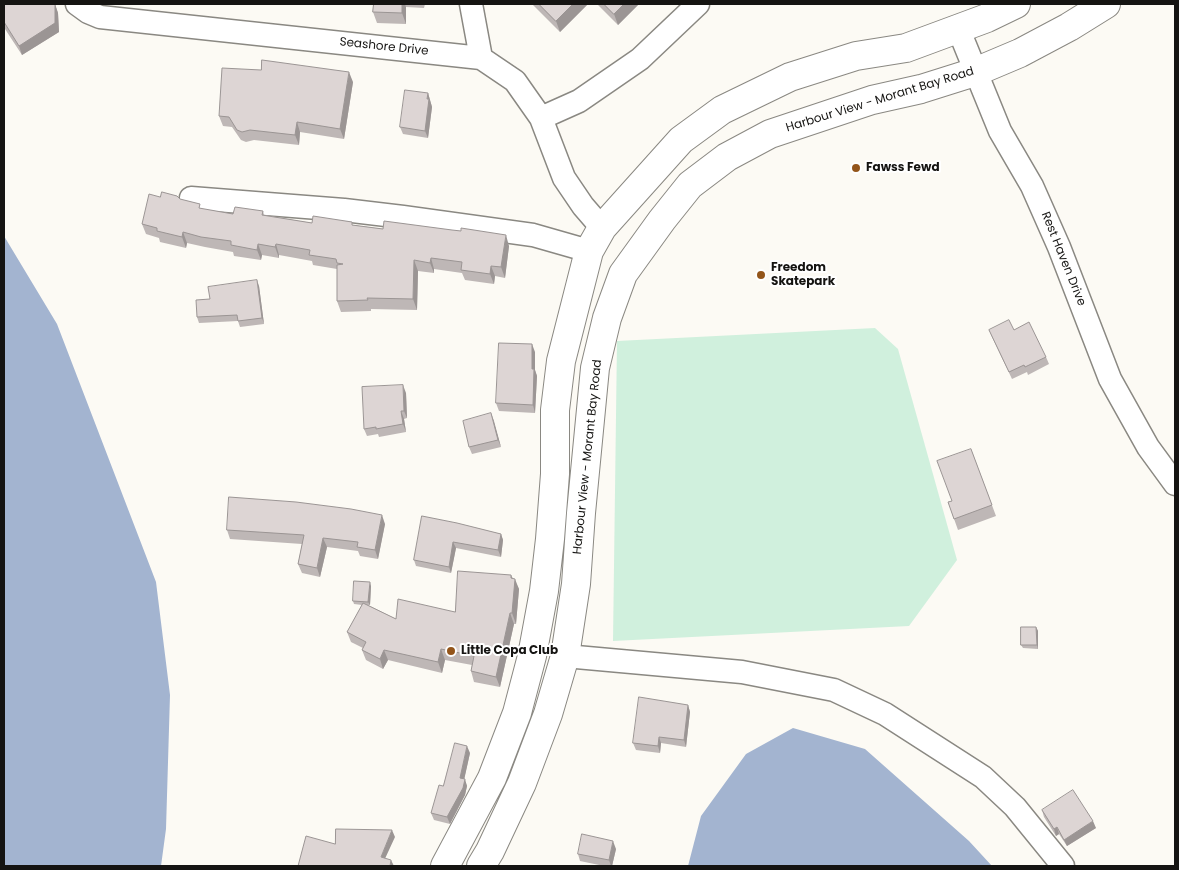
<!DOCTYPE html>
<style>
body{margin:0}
#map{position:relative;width:1179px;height:870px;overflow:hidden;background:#fcfaf4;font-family:Poppins,sans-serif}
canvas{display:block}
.frame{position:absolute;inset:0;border:5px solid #151412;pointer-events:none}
</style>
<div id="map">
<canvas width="1179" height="870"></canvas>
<div class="frame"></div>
</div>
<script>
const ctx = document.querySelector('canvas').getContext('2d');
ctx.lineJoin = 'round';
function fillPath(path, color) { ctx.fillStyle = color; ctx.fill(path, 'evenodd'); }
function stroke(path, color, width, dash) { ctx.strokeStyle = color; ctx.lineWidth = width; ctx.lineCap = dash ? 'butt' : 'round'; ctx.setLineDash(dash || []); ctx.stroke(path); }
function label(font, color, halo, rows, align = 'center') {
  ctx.font = font + ' Poppins,sans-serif'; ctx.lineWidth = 4; ctx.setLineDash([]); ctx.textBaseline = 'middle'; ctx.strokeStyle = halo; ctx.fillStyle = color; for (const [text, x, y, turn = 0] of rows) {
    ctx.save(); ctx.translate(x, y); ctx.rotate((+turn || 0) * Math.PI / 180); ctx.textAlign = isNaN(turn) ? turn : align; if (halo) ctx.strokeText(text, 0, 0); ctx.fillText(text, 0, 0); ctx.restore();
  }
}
fillPath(new Path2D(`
 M875 328 898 349 957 560 909 626 613 641 617 341Z`), '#d0f0dd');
fillPath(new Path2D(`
 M4 236 57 324 156 582 170 695 166 829 161 866H4Z
 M793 728 865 749 969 841 992 866H688L701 816 746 754Z`), '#a3b4d0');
const minor = new Path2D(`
 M77 4 88 12 100 17 481 58 515 81 541 118 564 178 583 206 602 228
 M471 4 481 58
 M958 28 1000 131 1032 186 1059 247 1110 379 1148 447 1175 484
 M541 118 579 101 640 59 698 4
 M191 198 344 210 403 217 533 235 589 251
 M565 656 742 672 834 690 885 714 983 777 1015 807 1063 866`);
const highway = new Path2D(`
 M445 866 492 778 517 713 532 656 544 591 550 539 555 474V410L561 361 589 251 602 228 681 140 722 110 790 77 856 56 906 48 987 18 1016 4
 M481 866 490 851 522 783 548 714 565 656 576 584 581 513 595 368 607 318 623 274 662 220 690 185 727 157 770 134 872 100 921 89 975 72 1020 53 1069 27 1106 4`);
stroke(minor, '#8a8882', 25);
stroke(highway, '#8a8882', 30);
stroke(minor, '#fff', 22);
stroke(highway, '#fff', 28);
fillPath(new Path2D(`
 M4 4H55L58 13 59 32 22 55 5 29 4 24Z
 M374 4H425L424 8 406 7V24L377 23 373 12Z
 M532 4H588L560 32Z
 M597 4H639L618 25Z
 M353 82 344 139 300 132 299 145 254 140 246 142 241 140 232 127 223 126 219 116Z
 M428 93 432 107 428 138 403 134 400 127Z
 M160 197 202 209 233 214 263 211 264 215 312 223 353 225 509 246 505 278 495 276 494 284 465 280 462 273 434 269V273L418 271 417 310 371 309V311L341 312 337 301V269L313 265 312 261 279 255V258L262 255 261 260 234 256 233 252 205 247 187 243 186 248 160 242 159 238 146 234 142 224Z
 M259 286 264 324 240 327 238 321 199 323 197 317Z
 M989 330H1014L1046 357 1049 364 1028 375 1027 372 1012 379 992 337Z
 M535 352V370L537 376 535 413 499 411 496 403Z
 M406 393 407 418 404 419 406 432 379 437 378 434 367 436 364 429Z
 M491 413 501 447 472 454 469 447Z
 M971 449 996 516 958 530 948 502 952 501Z
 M422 516 501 534 503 540 501 557 456 548 451 573 416 566 414 560Z
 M385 524 378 559 360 556 358 551 327 547 320 577 302 573 298 564 302 544 230 539 227 530Z
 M511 575 519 589 516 624H514L500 687 474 682 471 671 472 665 445 660 442 673 388 660 383 669 366 660 362 650 363 648 351 642 347 632 362 605 354 604 353 601 371 586 370 605H368L396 619 455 612Z
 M1036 627 1038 631V649L1023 648 1021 645Z
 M688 705 690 712 686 747 661 743 660 753 636 750 633 743Z
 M470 753 464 779 467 786 465 795 450 824 434 820 431 813 443 786Z
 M1042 810 1096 828 1067 846 1059 834 1056 836 1044 817Z
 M616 849 612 866H604L580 861 578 854Z`), '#beb7b6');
fillPath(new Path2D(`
 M55 4 58 13 59 32 22 55 19 46Z
 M402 4H405L406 7V24L402 13Z
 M573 4H588L560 32 556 21Z
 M624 4H639L618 25 614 14Z
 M349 72 353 82 344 139 340 129Z
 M428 93 432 107 428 138 425 131Z
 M297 122 300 132 299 145 295 135Z
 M183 232 187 243 186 248 182 237Z
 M506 235 509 246 505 278 501 267Z
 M258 244 262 255 261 260 257 250Z
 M276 244 279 255V258L275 247Z
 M431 258 434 269V273L430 263Z
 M414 260 418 271 417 310 413 299Z
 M491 266 495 276 494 284 490 274Z
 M257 280 259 286 264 324 262 318Z
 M532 344 535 352V370L537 376 535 413 533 405 532 369Z
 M403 385 406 393 407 418 404 411Z
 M401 411 404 419 406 432 403 424Z
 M491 413 494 421 501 447 498 440Z
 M382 515 385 524 378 559 375 550Z
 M501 534 503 540 501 557 498 550Z
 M323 538 327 547 320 577 317 568Z
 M453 542 456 548 451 573 449 567Z
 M511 575 514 584 515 579 519 589 516 624 512 613Z
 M370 582 371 586 370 605 368 602Z
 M510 613 514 624 500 687 496 677Z
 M1036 627 1038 631V649L1037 645Z
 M441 649 445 660 442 673 438 662Z
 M384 650 388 660 383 669 380 659Z
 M688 705 690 712 686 747 684 740Z
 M659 737 661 743 660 753 658 746Z
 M467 746 470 753 463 785 460 778Z
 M465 779 467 786 465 795 450 824 447 817Z
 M1093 821 1096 828 1067 846 1064 840Z
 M1057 827 1059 834 1056 836 1054 829Z
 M392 830 395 837 383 863 381 857Z
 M613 841 616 849 612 866H611L609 860Z
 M391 860 394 866H390Z`), '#9b9594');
const building = new Path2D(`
 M4 4H55V23L19 46 4 22Z
 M374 4H402V13L373 12Z
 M539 4H573L556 21Z
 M604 4H624L614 14Z
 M262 60 349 72 340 129 297 122 295 135 250 130 242 132 237 130 229 117 219 116 222 68 261 70Z
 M405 90 428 93 427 99H429L425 131 400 127Z
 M162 192 177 196 180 199 200 204 199 208 233 214 235 207 263 211 262 215 312 223 313 216 352 222V225L383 229 384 221 452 230 461 231V228L506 235 501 267 491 266 490 274 461 270 462 262 431 258 430 263 414 260 413 299 367 298 368 300 337 301V265L343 264 337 263 336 259 309 255 310 250 276 244 275 247 258 244 257 250 231 245V241L201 237 183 232 182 237 157 231V228L142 224 149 194 160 197Z
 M257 280 262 318 238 321 237 315 197 317 196 300 210 299 208 287Z
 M1009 320 1014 330 1029 322 1046 357 1025 367 1024 365 1009 372 989 330Z
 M499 343 532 344V369H534L533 405 496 403Z
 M403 385 404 411H401L403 424 376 429V427L364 429 362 387Z
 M491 413 498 440 469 447 463 421Z
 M971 449 992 505 954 519 948 502 952 501 937 461Z
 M229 497 296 502 351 509 382 515 375 550 357 547 358 542 323 538 317 568 298 564 304 535 227 530Z
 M422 516 457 523 501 534 498 550 453 542 449 567 414 560Z
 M458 571 511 575V578L515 579 512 613H510L496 677 471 671 474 656 441 649 438 662 384 650 380 659 362 650 366 642 347 632 363 603 396 619 398 599 455 612Z
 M354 581 370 582 368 602 353 601Z
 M1021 627H1036L1037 645H1021Z
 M639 697 688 705 684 740 659 737 658 746 633 743Z
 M455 743 467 746 460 778 465 779 463 788 447 817 431 813 439 785 443 786Z
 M1073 790 1093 821 1064 840 1057 827 1054 829 1042 810Z
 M336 829 392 830 381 857 391 860 390 866H298L306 836 335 844Z
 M582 834 613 841 609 860 578 854Z`);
fillPath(building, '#ddd5d4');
stroke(building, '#9b9594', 1);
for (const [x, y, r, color] of [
 [856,168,5,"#93551a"],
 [761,275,5,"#93551a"],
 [451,651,5,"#93551a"]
]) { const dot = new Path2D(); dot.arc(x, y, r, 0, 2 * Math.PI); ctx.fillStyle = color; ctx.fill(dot); stroke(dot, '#fff', 2); }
label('12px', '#151412', '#fff', [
 ["Seashore Drive",384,47,6],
 ["Harbour View - Morant Bay Road",880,100,-17],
 ["Rest Haven Drive",1063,259,68],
 ["Harbour View - Morant Bay Road",588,457,-84]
]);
label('bold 12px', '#151412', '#fff', [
 ["Fawss Fewd",866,168],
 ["Freedom",771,268],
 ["Skatepark",771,282],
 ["Little Copa Club",461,651]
], 'left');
</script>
